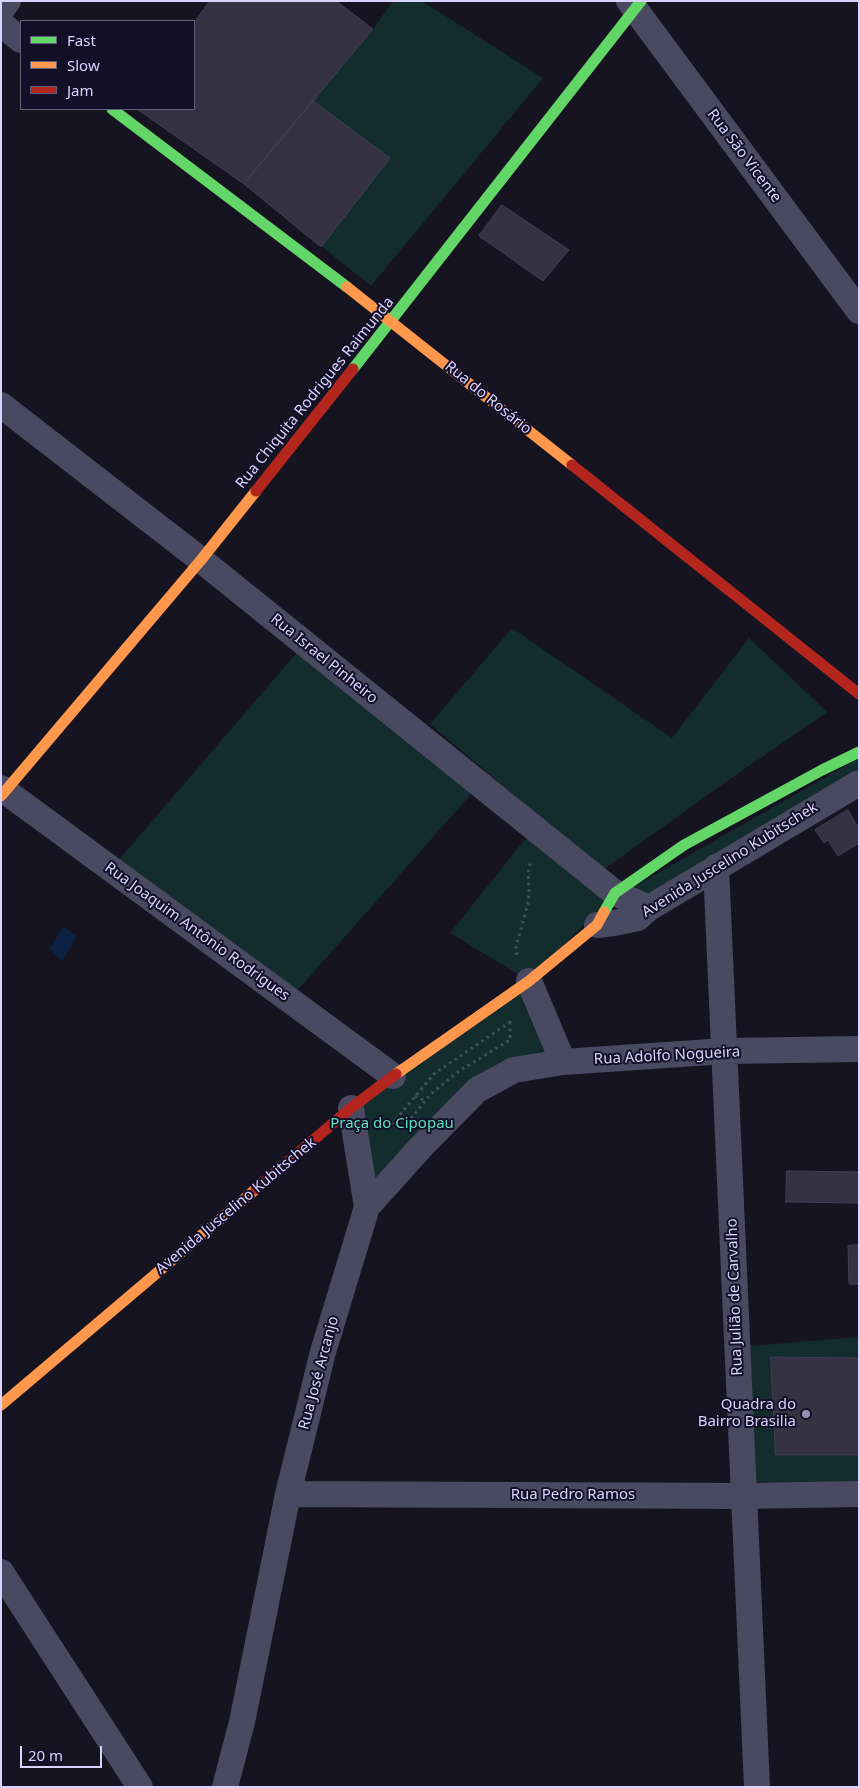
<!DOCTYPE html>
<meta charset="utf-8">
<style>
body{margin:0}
#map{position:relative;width:860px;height:1788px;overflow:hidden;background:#161421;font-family:"Noto Sans",sans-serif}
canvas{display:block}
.frame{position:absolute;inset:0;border:2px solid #d9d4ff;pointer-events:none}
.legend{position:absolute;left:20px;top:20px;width:175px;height:90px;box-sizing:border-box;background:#130f26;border:1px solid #625e7d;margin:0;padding:6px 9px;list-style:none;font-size:15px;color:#d9d4ff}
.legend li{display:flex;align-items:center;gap:10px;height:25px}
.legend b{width:25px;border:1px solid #625e7d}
.scale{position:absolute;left:20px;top:1746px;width:82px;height:22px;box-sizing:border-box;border:2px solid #d9d4ff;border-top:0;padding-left:6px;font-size:15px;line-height:18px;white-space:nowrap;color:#d9d4ff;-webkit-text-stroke:4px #130f26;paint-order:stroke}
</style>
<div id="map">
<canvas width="860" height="1788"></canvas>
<div class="frame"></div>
<ul class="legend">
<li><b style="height:6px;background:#63d668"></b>Fast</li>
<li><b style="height:6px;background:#ff974d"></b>Slow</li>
<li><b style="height:6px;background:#b3261e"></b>Jam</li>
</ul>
<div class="scale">20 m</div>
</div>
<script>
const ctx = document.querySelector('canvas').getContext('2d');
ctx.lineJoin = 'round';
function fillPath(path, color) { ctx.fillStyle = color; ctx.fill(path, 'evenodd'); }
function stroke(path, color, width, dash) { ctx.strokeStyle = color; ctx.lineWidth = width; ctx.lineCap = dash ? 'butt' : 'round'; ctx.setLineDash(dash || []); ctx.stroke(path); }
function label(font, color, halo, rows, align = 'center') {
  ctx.font = font + ' "Noto Sans",sans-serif'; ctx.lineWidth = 4; ctx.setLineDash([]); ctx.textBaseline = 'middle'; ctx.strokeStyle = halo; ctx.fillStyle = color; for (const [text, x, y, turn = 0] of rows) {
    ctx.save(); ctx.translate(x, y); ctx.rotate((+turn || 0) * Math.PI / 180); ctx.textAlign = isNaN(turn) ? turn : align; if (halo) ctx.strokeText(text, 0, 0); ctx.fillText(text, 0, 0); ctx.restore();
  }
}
fillPath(new Path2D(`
 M393 1H422L543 78 371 286 244 184 373 29Z
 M512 628 672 738 749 638 827 712 710 793 603 870 430 724Z
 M305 643 480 784 289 1000 111 869Z
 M859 758V778L648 903 625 892Z
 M534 828 615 893 529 981 563 1062 508 1073 367 1207 351 1108 529 981 450 933Z
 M859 1337V1482H755L750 1346Z`), '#132c2d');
fillPath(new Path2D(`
 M63 927 77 936 62 961 50 949Z`), '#0d2144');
const building = new Path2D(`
 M210 1H336L373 29 244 184 137 109H194V23Z
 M313 101 390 158 321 247 244 184Z
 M502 205 569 250 543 281 479 236Z
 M848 810 859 829V836L856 838 859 843 838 856 828 840 824 843 815 830Z
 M787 1171 859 1172V1203L786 1202Z
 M859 1245V1284H849L848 1246Z
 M771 1357 859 1358V1455H776Z`);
fillPath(building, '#343243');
stroke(building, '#433f54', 1);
stroke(new Path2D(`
 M517 955 516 947 528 903 529 891 528 872 531 861
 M510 1022V1040L459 1071 431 1094 403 1128 392 1124 434 1074Z
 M415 1096 425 1101`), '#44505f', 3, [2.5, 4]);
stroke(new Path2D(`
 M629 1 859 311
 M1 10 8 1
 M1 24 21 40
 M1 405 201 560 615 893 649 908
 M1 788 393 1076
 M716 867 757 1787
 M597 925 614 923 638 918 649 908 859 783
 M529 981 563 1062 725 1051 859 1049
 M351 1108 367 1207
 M288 1494 743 1496 859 1494
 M1 1572 140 1787
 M225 1787 242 1722 288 1494 323 1352 367 1207 420 1148 477 1090 514 1070 563 1062`), '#4a4962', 26);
stroke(new Path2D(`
 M112 109 347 287
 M353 369 641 1
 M604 912 615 893 684 845 822 770 859 752`), '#63d668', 11);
stroke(new Path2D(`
 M347 287 572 465
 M1 796 201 560 256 491
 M396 1074 529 981 597 925 604 912
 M1 1405 256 1189`), '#ff974d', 11);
stroke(new Path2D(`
 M572 465 859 694
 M256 491 353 369
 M256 1189 351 1108 396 1074`), '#b3261e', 11);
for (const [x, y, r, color] of [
 [806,1414,5,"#9591b1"]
]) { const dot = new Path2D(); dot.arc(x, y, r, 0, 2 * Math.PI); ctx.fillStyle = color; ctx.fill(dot); stroke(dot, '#130f26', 2); }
label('15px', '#d9d4ff', '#130f26', [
 ["Rua São Vicente",744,156,53],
 ["Rua Chiquita Rodrigues Raimunda",315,393,-51],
 ["Rua do Rosário",488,398,39],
 ["Rua Israel Pinheiro",324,659,39],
 ["Avenida Juscelino Kubitschek",730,860,-32],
 ["Rua Joaquim Antônio Rodrigues",197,932,36],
 ["Rua Adolfo Nogueira",667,1056,-3],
 ["Avenida Juscelino Kubitschek",236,1206,-40],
 ["Rua Julião de Carvalho",735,1297,-92],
 ["Rua José Arcanjo",319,1373,-75],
 ["Rua Pedro Ramos",573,1495]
]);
label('15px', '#5fe0c0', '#130f26', [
 ["Praça do Cipopau",392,1124]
]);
label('15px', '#d9d4ff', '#130f26', [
 ["Quadra do",796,1405],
 ["Bairro Brasilia",796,1422]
], 'right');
</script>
